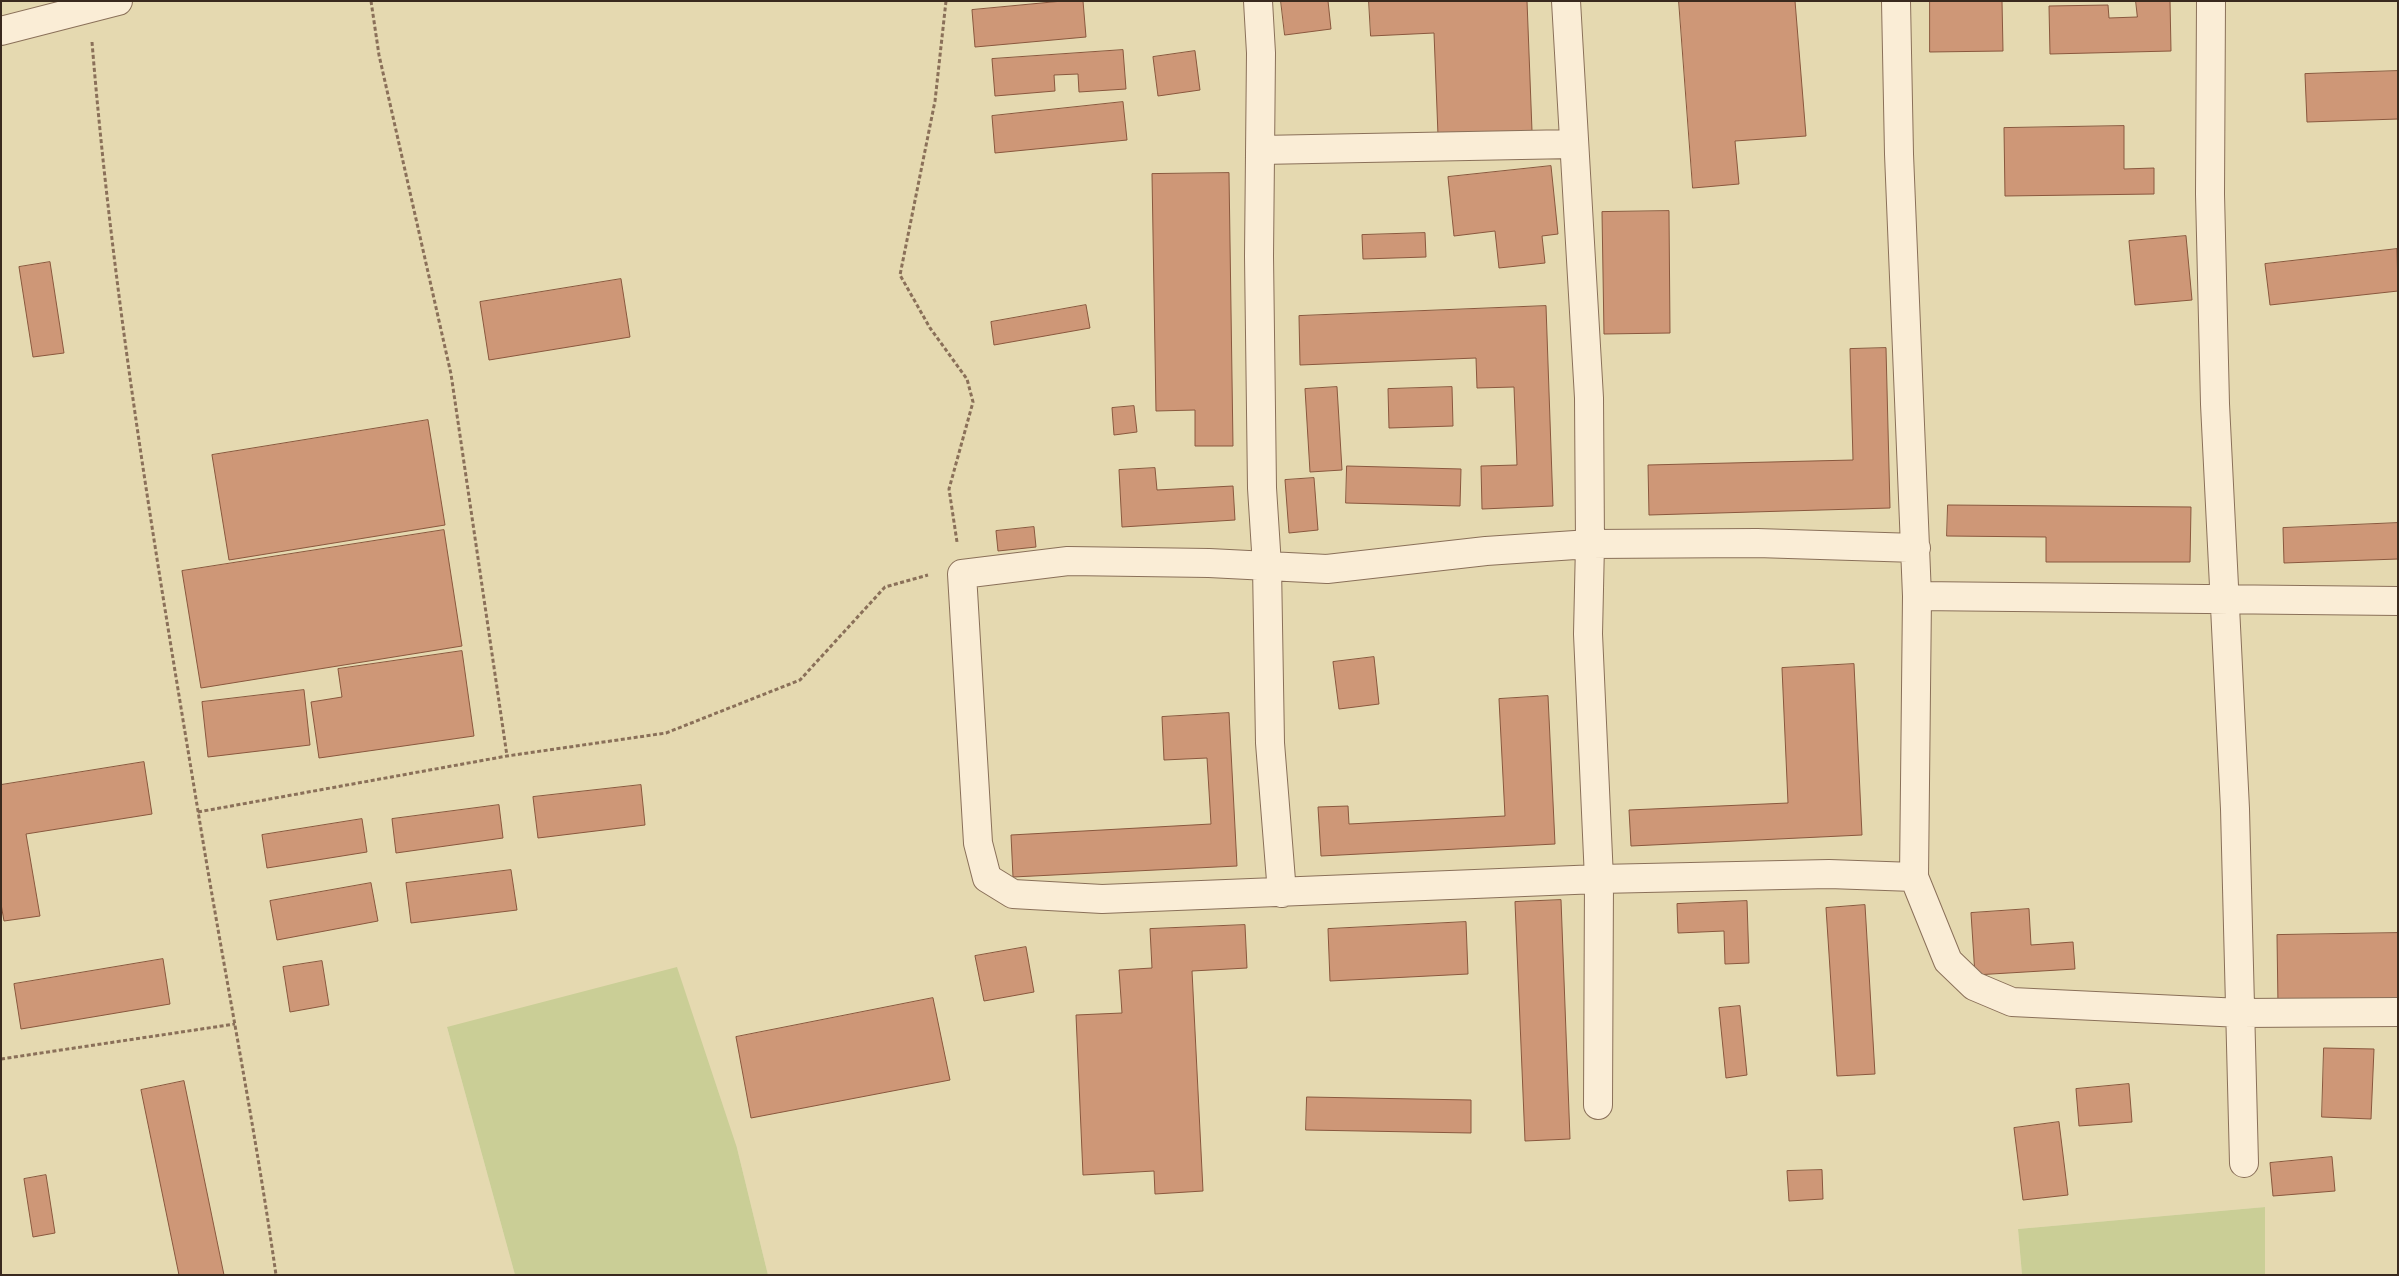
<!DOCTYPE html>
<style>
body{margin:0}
#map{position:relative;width:2399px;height:1276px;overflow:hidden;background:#efdfc3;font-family:Bitter,serif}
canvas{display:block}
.frame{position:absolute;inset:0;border:2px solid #39291e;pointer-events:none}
</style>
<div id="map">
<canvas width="2399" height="1276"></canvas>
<div class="frame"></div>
</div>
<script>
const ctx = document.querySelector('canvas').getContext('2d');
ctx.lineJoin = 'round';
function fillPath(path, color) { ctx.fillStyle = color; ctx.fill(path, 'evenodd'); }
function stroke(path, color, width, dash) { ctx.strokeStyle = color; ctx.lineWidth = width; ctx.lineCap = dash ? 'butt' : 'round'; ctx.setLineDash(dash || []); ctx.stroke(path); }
fillPath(new Path2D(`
 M1 1H2398V1275H2265V1207L2018 1229 2022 1275H768L737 1148 447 1027 515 1275H1Z`), '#e5d9b0');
fillPath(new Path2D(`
 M677 967 737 1148 768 1275H515L447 1027Z
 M2265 1207V1275H2022L2018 1229Z`), '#cace96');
const building = new Path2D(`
 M1063 1H1083L1086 37 975 47 972 10Z
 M1281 1H1328L1331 29 1285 35Z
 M1369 1H1527L1532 131 1438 135 1434 33 1371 36Z
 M1679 1H1795L1806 136 1735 141 1739 184 1693 188Z
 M1930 1H2002L2003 51 1930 52Z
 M2136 1H2170L2171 51 2050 54 2049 6 2108 5 2109 18 2137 17Z
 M1123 50 1126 89 1079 92 1078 74 1054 75 1055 91 995 96 992 59Z
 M1195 51 1200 90 1158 96 1153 57Z
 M2398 71V119L2307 122 2305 74Z
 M1123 102 1127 140 995 153 992 116Z
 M2124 126V169L2154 168V194L2005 196 2004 128Z
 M1551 166 1558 234 1542 236 1545 263 1499 268 1495 231 1454 236 1448 177Z
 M1229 173 1233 446H1195V410L1156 411 1152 174Z
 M1669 211 1670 333 1604 334 1602 212Z
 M1425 233 1426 257 1363 259 1362 235Z
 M2186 236 2192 300 2135 305 2129 241Z
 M2397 249 2398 291 2270 305 2265 264Z
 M50 262 64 353 33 357 19 267Z
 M621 279 630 337 489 360 480 302Z
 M1086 305 1090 328 994 345 991 322Z
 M1546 306 1553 506 1482 509 1481 466 1517 465 1514 387 1477 388 1476 358 1300 365 1299 316Z
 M1886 348 1890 508 1649 515 1648 465 1853 460 1850 349Z
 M1337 387 1342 470 1310 472 1305 389Z
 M1452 387 1453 426 1389 428 1388 389Z
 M1134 406 1137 432 1114 435 1112 408Z
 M428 420 445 525 229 560 212 455Z
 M1347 466 1461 469 1460 506 1346 503Z
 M1155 468 1157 490 1233 486 1235 520 1122 527 1119 470Z
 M1314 478 1318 530 1289 533 1285 480Z
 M1948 505 2191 507 2190 562H2046V537L1947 536Z
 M2398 523V559L2284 563 2283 528Z
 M1034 527 1036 547 998 551 996 531Z
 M444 530 462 646 201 688 182 571Z
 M462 651 474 736 319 758 311 702 342 697 338 669Z
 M1374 657 1379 704 1339 709 1333 662Z
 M1854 664 1862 835 1631 846 1629 810 1788 803 1782 668Z
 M304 690 310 745 208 757 202 702Z
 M1548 696 1555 844 1321 856 1318 807 1348 806 1349 824 1505 816 1499 699Z
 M1229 713 1237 866 1013 877 1011 835 1211 824 1207 758 1164 760 1162 717Z
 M144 762 152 814 26 834 40 916 4 921 1 904V785Z
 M641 785 645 825 538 838 533 797Z
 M499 805 503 838 396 853 392 819Z
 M362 819 367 852 267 868 262 835Z
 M511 870 517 910 411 923 406 883Z
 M371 883 378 921 277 940 270 901Z
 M1561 900 1570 1139 1525 1141 1515 902Z
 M1747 901 1749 963 1725 964 1724 931 1678 933 1677 904Z
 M1865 905 1875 1074 1837 1076 1826 908Z
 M2029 909 2031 945 2073 942 2075 969 1975 975 1971 913Z
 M1466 922 1468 974 1330 981 1328 929Z
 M1245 925 1247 968 1192 971 1203 1191 1155 1194 1154 1171 1083 1175 1076 1015 1122 1013 1119 970 1152 968 1150 929Z
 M2398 933V1003L2278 1005 2277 935Z
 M1026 947 1034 992 984 1001 975 956Z
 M163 959 170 1004 21 1029 14 984Z
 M322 961 329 1005 290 1012 283 967Z
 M933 998 950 1080 751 1118 736 1037Z
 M1740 1006 1747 1075 1726 1078 1719 1008Z
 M2324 1048 2374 1049 2371 1119 2322 1117Z
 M184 1081 224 1275H179L141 1090Z
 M2129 1084 2132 1122 2079 1126 2076 1089Z
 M1307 1097 1471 1100V1133L1306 1130Z
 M2059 1122 2068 1195 2023 1200 2014 1128Z
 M2332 1157 2335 1191 2273 1196 2270 1163Z
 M1822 1170 1823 1199 1789 1201 1787 1171Z
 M46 1175 55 1233 33 1237 24 1179Z`);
fillPath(building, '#ce9777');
stroke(building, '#8a583e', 1);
const street = new Path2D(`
 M1258 1 1261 53 1259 256 1262 488 1267 566 1270 743 1282 893
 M1566 1 1589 398 1590 544 1588 634 1599 879 1598 1105
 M1896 1 1899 154 1917 596 1914 877 1948 961 1974 986 2012 1002 2241 1013 2398 1012
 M2211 1 2210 194 2215 404 2235 809 2244 1163
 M1 31 118 1
 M1260 150 1573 144
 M1917 596 2398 601
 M1914 877 1829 874 1599 879 1102 899 1013 894 987 878 978 843 962 574 1068 561 1209 563 1327 569 1486 551 1590 544 1757 543 1916 548`);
stroke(street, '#8a7059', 30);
stroke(new Path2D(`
 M371 1 379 55 451 374 507 756
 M946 1 935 101 900 275 930 328 967 379 973 402 949 489 957 542
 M92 42C113 300 156 556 198 811 223 966 254 1120 276 1275
 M198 812 507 756 666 733 800 680 885 587 928 575
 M1 1059 235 1024`), '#8a7059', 3, [4, 2.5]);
stroke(street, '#faedd6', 28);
</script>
